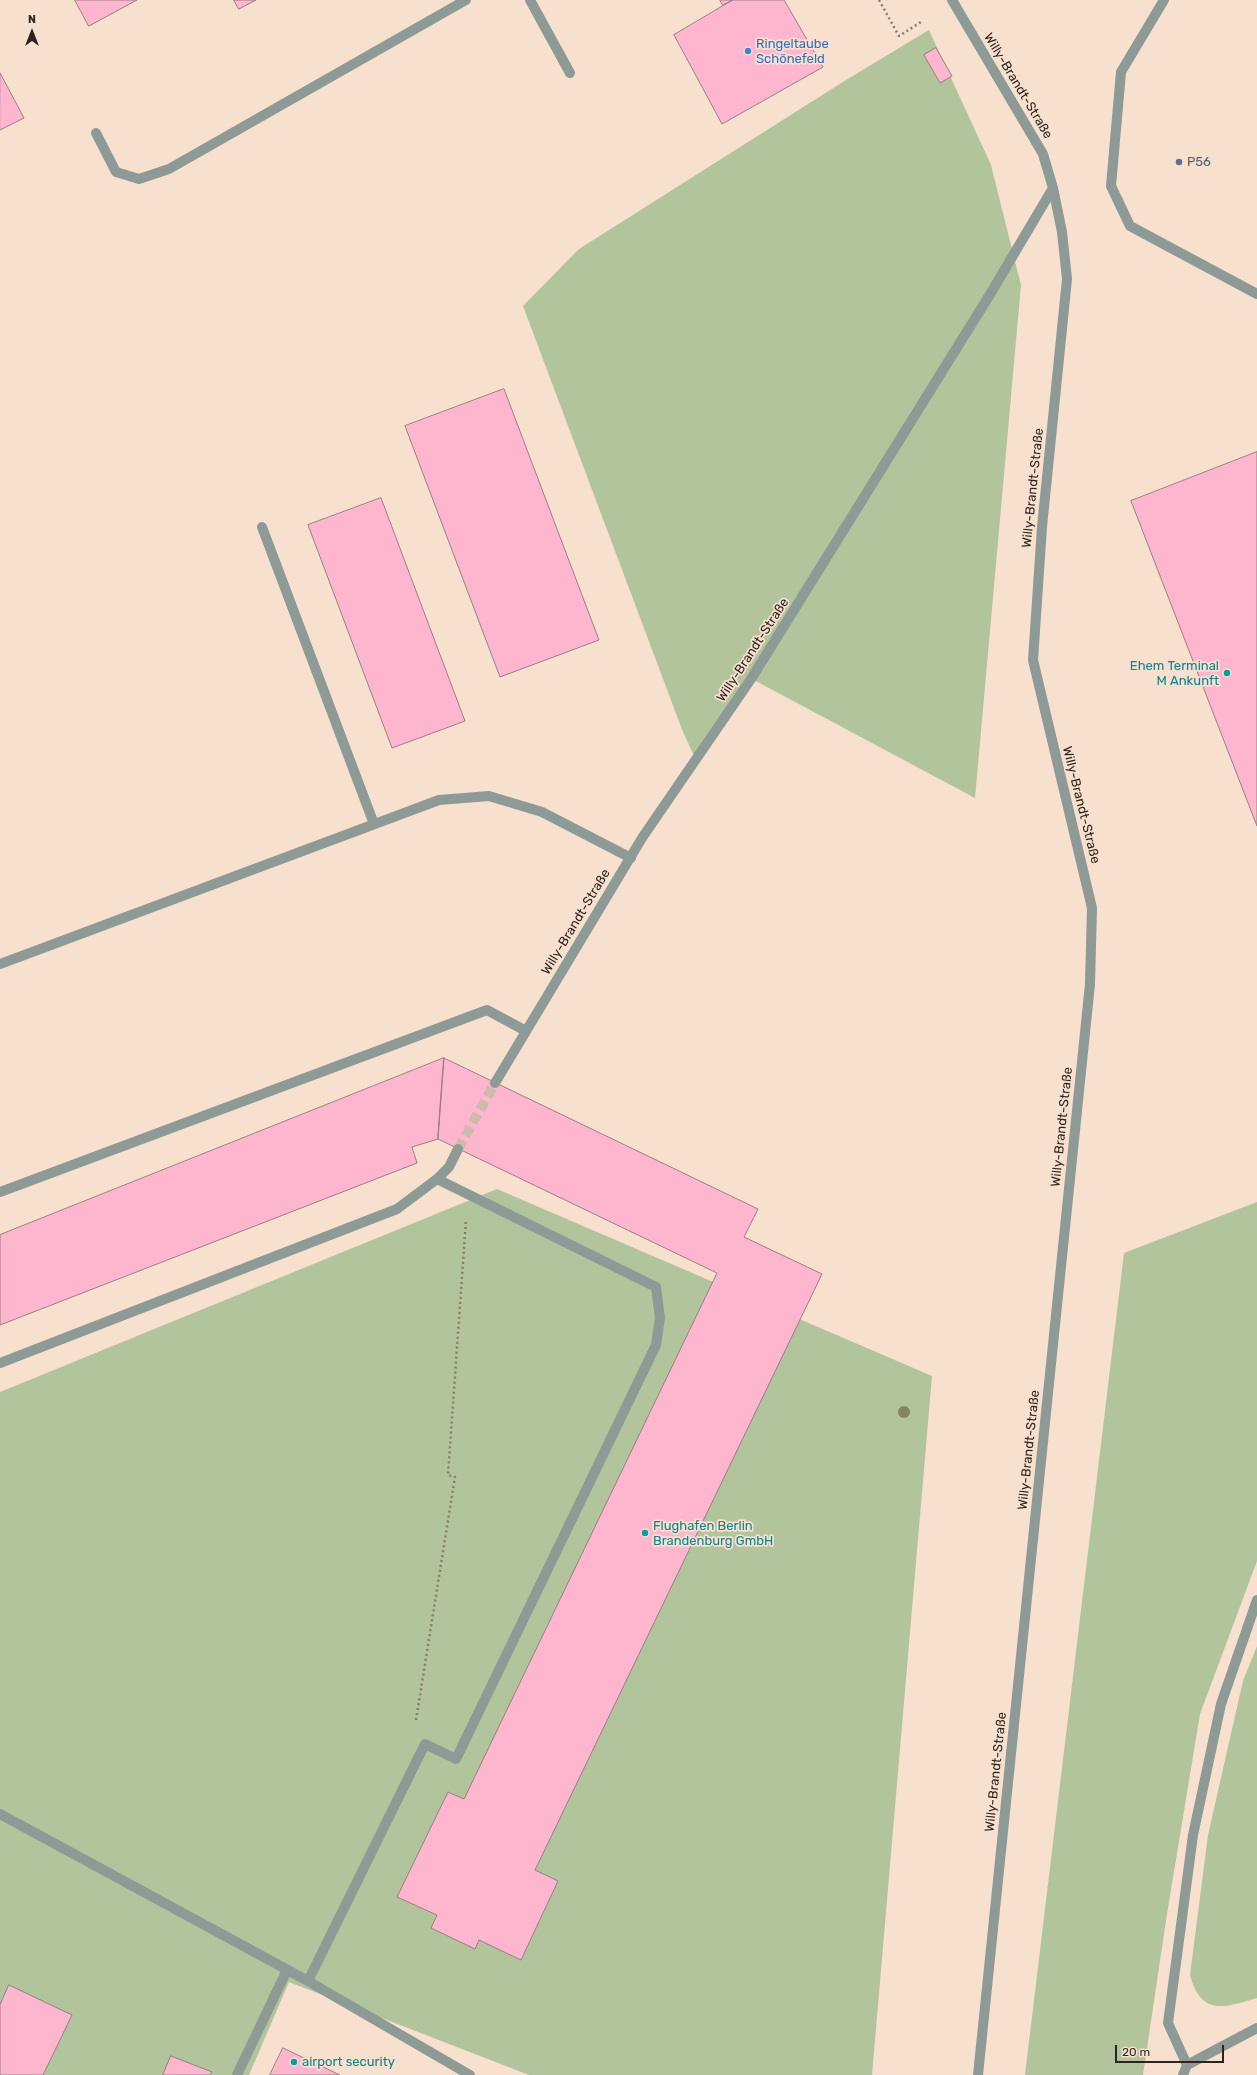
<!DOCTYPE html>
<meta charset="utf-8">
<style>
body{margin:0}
#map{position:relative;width:1257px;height:2075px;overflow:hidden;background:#f7e0ce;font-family:Rubik,sans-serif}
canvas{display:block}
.north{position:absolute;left:12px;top:12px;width:40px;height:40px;-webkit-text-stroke:3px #f7e0ce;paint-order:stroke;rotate:0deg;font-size:11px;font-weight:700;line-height:16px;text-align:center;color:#2d241e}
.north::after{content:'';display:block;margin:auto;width:14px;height:18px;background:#2d241e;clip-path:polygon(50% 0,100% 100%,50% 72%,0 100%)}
.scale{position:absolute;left:1115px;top:2045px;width:109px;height:18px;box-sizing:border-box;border:2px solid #2d241e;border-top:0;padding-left:5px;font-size:12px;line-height:14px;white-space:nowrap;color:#2d241e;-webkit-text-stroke:3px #f7e0ce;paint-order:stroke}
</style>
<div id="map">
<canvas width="1257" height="2075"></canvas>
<div class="north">N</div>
<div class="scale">20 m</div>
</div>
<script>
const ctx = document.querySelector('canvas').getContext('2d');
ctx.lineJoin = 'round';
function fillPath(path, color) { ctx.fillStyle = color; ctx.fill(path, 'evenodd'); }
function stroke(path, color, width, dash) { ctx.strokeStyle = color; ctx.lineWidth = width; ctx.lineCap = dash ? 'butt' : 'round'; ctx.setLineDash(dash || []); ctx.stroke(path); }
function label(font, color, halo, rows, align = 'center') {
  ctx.font = font + ' Rubik,sans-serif'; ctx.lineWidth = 3.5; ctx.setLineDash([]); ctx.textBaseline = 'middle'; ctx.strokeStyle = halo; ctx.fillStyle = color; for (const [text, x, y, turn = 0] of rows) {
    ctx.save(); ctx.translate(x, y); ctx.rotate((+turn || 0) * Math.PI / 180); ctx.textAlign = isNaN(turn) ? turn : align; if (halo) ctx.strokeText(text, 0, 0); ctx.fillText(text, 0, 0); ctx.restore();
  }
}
fillPath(new Path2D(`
 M929 30 991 165 1021 285 975 798 752 679 696 760 683 732 523 306 579 249 846 80Z
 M497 1189 932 1376 872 2075H529L289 1982 249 2075H0V1392Z
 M1257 1202V1561L1200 1714 1167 1914 1143 2075H1025L1124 1253Z
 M1257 1646V1998C1224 2008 1201 2016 1190 1975L1208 1835 1243 1681Z`), '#b2c49c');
const building = new Path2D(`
 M75 0H137L89 26Z
 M234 0H256L239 9Z
 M720 0H733L723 5Z
 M733 0H784L823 67 722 124 674 35Z
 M936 48 952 76 940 83 924 55Z
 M0 73 24 118 0 130Z
 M504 389 599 640 500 677 405 426Z
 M1257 452V826L1131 501Z
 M381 498 465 721 392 748 308 525Z
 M444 1058 758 1209 744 1237 822 1274 535 1870 558 1881 521 1960 479 1940 475 1949 431 1928 437 1915 397 1897 448 1792 464 1799 717 1273 438 1139Z
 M444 1058 438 1139 412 1147 417 1163 0 1325V1235Z
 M9 1985 72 2015 43 2075H0V2005Z
 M283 2048 340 2075H270Z
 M171 2056 212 2072 210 2075H163Z`);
fillPath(building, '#feb6cf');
stroke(building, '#997e87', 1);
stroke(new Path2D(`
 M458 1149 495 1083`), '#cfbaab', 10, [10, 5]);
stroke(new Path2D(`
 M879 0 899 36 921 22
 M416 1720 455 1477 448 1475 466 1220`), '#8a7b6f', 2.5, [2, 3]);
stroke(new Path2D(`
 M530 0 570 73
 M952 0 1043 154 1053 188 1062 232 1067 279 1042 527 1033 660 1092 908 1090 984 978 2075
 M1164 0 1121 72 1111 186 1130 226 1257 294
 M96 133 116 172 139 179 169 169 466 0
 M262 527 374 824
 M0 964 439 800 489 796 542 812 631 858
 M495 1083 642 838 751 679 989 296 1053 188
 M0 1192 487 1010 526 1031
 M0 1363 397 1209 437 1179 449 1167 458 1149
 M0 1814 308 1981 470 2075
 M308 1981 425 1744 456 1759 656 1345 660 1318 656 1287 437 1179
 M1187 2065 1168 2023 1193 1835 1221 1704 1257 1600
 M237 2075 287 1970
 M1183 2075 1187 2065 1257 2028`), '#8d9a96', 10);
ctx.fillStyle = '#858462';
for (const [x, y] of [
 [904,1412]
]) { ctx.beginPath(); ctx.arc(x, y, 6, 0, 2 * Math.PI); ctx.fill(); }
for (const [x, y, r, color] of [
 [748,51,4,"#3f7fe0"],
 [1179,162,4,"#5c6f8a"],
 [1227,673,4,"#0f9aa8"],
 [645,1533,4,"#0f9aa8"],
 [294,2062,4,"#0f9aa8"]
]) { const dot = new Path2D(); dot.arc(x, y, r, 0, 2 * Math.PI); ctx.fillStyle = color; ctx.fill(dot); stroke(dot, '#f7e0ce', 1.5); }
label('13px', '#366cbe', '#f7e0ce', [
 ["Ringeltaube",756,44],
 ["Schönefeld",756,59]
], 'left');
label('13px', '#2d241e', '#f7e0ce', [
 ["Willy-Brandt-Straße",1018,86,59],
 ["Willy-Brandt-Straße",1033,488,-84],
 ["Willy-Brandt-Straße",753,650,-57],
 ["Willy-Brandt-Straße",1081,805,76],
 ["Willy-Brandt-Straße",576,922,-59],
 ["Willy-Brandt-Straße",1062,1127,-84],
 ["Willy-Brandt-Straße",1029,1450,-84],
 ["Willy-Brandt-Straße",996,1772,-84]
]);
label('13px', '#4e5e75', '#f7e0ce', [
 ["P56",1187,162]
], 'left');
label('13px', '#0d838f', '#f7e0ce', [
 ["Ehem Terminal",1219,666,"right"],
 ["M Ankunft",1219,681,"right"],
 ["Flughafen Berlin",653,1526],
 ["Brandenburg GmbH",653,1541],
 ["airport security",302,2062]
], 'left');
</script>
